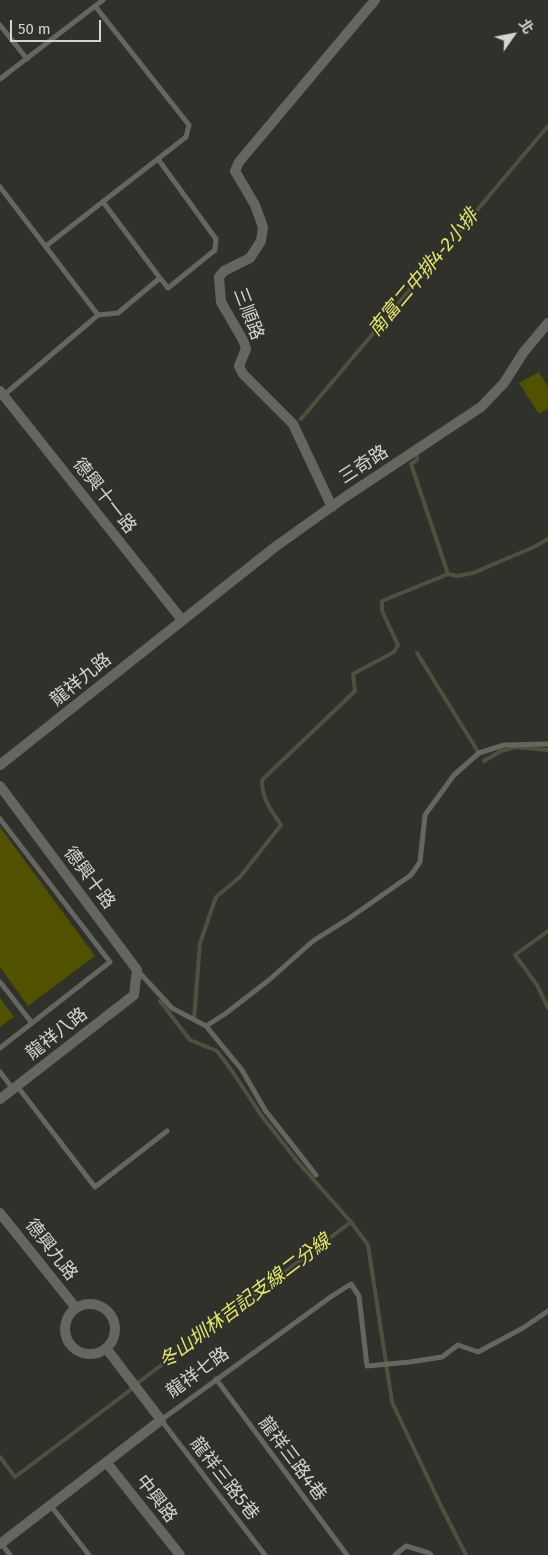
<!DOCTYPE html>
<meta charset="utf-8">
<style>
body{margin:0}
#map{position:relative;width:548px;height:1555px;overflow:hidden;background:#31312c;font-family:"Fira Sans","Noto Sans TC",sans-serif}
canvas{display:block}
.north{position:absolute;left:488px;top:10px;width:50px;height:50px;-webkit-text-stroke:4px #31312c;paint-order:stroke;rotate:57deg;font-size:14px;font-weight:700;line-height:20px;text-align:center;color:#d4d4d1}
.north::after{content:'';display:block;margin:auto;width:18px;height:22px;background:#d4d4d1;clip-path:polygon(50% 0,100% 100%,50% 72%,0 100%)}
.scale{position:absolute;left:10px;top:20px;width:91px;height:22px;box-sizing:border-box;border:2px solid #d4d4d1;border-top:0;padding-left:6px;font-size:15px;line-height:18px;white-space:nowrap;color:#d4d4d1;-webkit-text-stroke:4px #31312c;paint-order:stroke}
</style>
<div id="map">
<canvas width="548" height="1555"></canvas>
<div class="north">北</div>
<div class="scale">50 m</div>
</div>
<script>
const ctx = document.querySelector('canvas').getContext('2d');
ctx.lineJoin = 'round';
function stroke(path, color, width, dash) { ctx.strokeStyle = color; ctx.lineWidth = width; ctx.lineCap = dash ? 'butt' : 'round'; ctx.setLineDash(dash || []); ctx.stroke(path); }
function fillPath(path, color) { ctx.fillStyle = color; ctx.fill(path, 'evenodd'); }
function label(font, color, halo, rows, align = 'center') {
  ctx.font = font + ' "Fira Sans","Noto Sans TC",sans-serif'; ctx.lineWidth = 4.5; ctx.setLineDash([]); ctx.textBaseline = 'middle'; ctx.strokeStyle = halo; ctx.fillStyle = color; for (const [text, x, y, turn = 0] of rows) {
    ctx.save(); ctx.translate(x, y); ctx.rotate((+turn || 0) * Math.PI / 180); ctx.textAlign = isNaN(turn) ? turn : align; if (halo) ctx.strokeText(text, 0, 0); ctx.fillText(text, 0, 0); ctx.restore();
  }
}
stroke(new Path2D(`
 M301 419 548 126
 M417 452V460L411 464 448 574
 M417 653 477 750
 M484 761 501 751 516 747 548 750
 M548 931 515 955 537 985 548 1008
 M160 1001 190 1040 217 1051 232 1071 261 1115 297 1161 351 1222 368 1245 392 1402 441 1506 466 1555
 M194 1019 200 943 216 897 240 877 281 825C271 810 262 800 262 780L355 691 353 674 394 652 398 645 382 611V601L448 574 457 576 473 573 534 547 548 539
 M139 1382 351 1222
 M0 1457 15 1477 133 1388`), '#50503f', 4);
fillPath(new Path2D(`
 M539 372 548 387V409L539 414 519 383Z
 M0 827 95 956 28 1006 0 967Z
 M0 998 14 1017 0 1027Z`), '#505200');
stroke(new Path2D(`
 M0 25 27 59
 M0 79 103 0
 M0 187 98 315 4 395
 M103 202 160 278
 M46 246 186 137 189 125 95 6
 M98 315 118 313 160 278 168 288 215 250 216 239 158 159
 M0 819 110 962 32 1023
 M137 970 172 1008 206 1026 242 1070 265 1110 316 1175
 M0 982 32 1023 0 1048
 M206 1026 225 1014 269 980 313 941 348 919 411 875 420 862 425 815 454 775 479 753 504 745 548 744
 M0 1072 13 1089
 M17 1086 95 1187 167 1131
 M216 1379 347 1555
 M51 1506 89 1555
 M1 1543 10 1555
 M265 1555 161 1420 332 1296 351 1284 359 1296 367 1366 410 1362 442 1357 458 1345 478 1352 523 1328 548 1311
 M395 1555 406 1546 429 1553 431 1555`), '#656660', 5);
stroke(new Path2D(`
 M0 391 182 620
 M332 507 293 424 243 374 239 366 246 349 243 340 221 302 219 277 224 271 250 258 261 241 263 227 255 205 235 171 239 162 375 0
 M0 765 275 547 345 497 481 407 504 383 523 353 548 323
 M0 786 137 970 134 995 0 1099
 M0 1213 76 1308
 M65 1329a25 25 0 1 1 50 0a25 25 0 1 1-50 0Z
 M107 1463 180 1555
 M0 1544 161 1420 106 1348`), '#656660', 10);
label('18px', '#d4d4d1', '#31312c', [
 ["三順路",248,314,69],
 ["三奇路",364,465,-33],
 ["德興十一路",104,496,52],
 ["龍祥九路",81,680,-39],
 ["德興十路",89,878,53],
 ["龍祥八路",57,1034,-38],
 ["德興九路",51,1250,52],
 ["龍祥七路",198,1373,-36],
 ["龍祥三路4巷",292,1459,53],
 ["龍祥三路5巷",224,1479,52],
 ["中興路",156,1499,52]
]);
label('italic 19px', '#e2e66b', '#31312c', [
 ["南富二中排4-2小排",424,273,-50],
 ["冬山圳林吉記支線二分線",245,1302,-37]
]);
</script>
